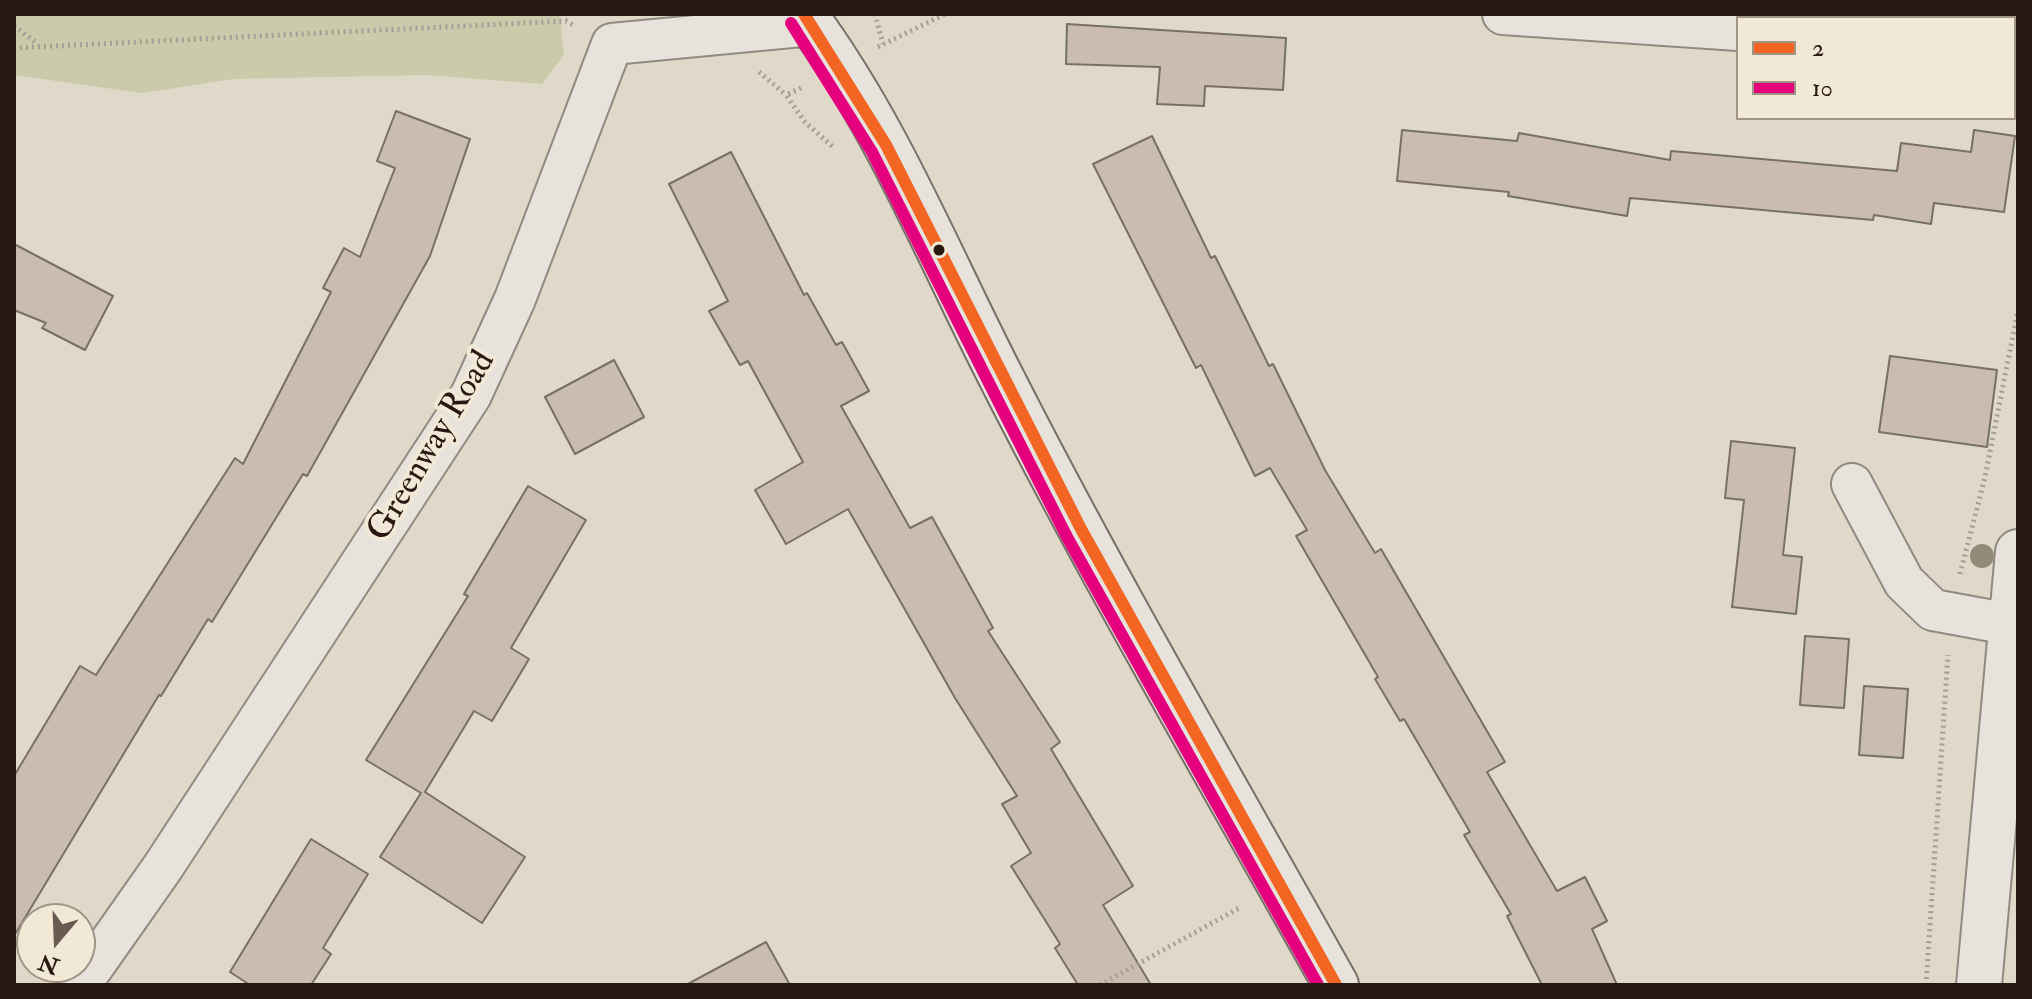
<!DOCTYPE html>
<style>
body{margin:0}
#map{position:relative;width:2032px;height:999px;overflow:hidden;background:#e0d8c9;font-family:"IM FELL Double Pica",serif}
canvas{display:block}
.frame{position:absolute;inset:0;border:16px solid #291711;pointer-events:none}
.legend{position:absolute;left:1736px;top:16px;width:280px;height:104px;box-sizing:border-box;background:#f1e8d6;border:2px solid #a19487;margin:0;padding:10px 14px;list-style:none;font-size:24px;color:#291711}
.legend li{display:flex;align-items:center;gap:16px;height:40px}
.legend b{width:40px;border:2px solid #a19487}
.north{position:absolute;left:16px;top:903px;width:80px;height:80px;box-sizing:border-box;background:#f1e8d6;border:2px solid #a19487;border-radius:50%;rotate:199deg;font-size:22px;font-weight:700;line-height:32px;text-align:center;color:#291711}
.north::after{content:'';display:block;margin:auto;width:28px;height:36px;background:#695b51;clip-path:polygon(50% 0,100% 100%,50% 72%,0 100%)}
</style>
<div id="map">
<canvas width="2032" height="999"></canvas>
<div class="frame"></div>
<ul class="legend">
<li><b style="height:10px;background:#f26522"></b>2</li>
<li><b style="height:10px;background:#e5007d"></b>10</li>
</ul>
<div class="north">N</div>
</div>
<script>
const ctx = document.querySelector('canvas').getContext('2d');
ctx.lineJoin = 'round';
function fillPath(path, color) { ctx.fillStyle = color; ctx.fill(path, 'evenodd'); }
function stroke(path, color, width, dash) { ctx.strokeStyle = color; ctx.lineWidth = width; ctx.lineCap = dash ? 'butt' : 'round'; ctx.setLineDash(dash || []); ctx.stroke(path); }
function label(font, color, halo, rows, align = 'center') {
  ctx.font = font + ' "IM FELL Double Pica",serif'; ctx.lineWidth = 8; ctx.setLineDash([]); ctx.textBaseline = 'middle'; ctx.strokeStyle = halo; ctx.fillStyle = color; for (const [text, x, y, turn = 0] of rows) {
    ctx.save(); ctx.translate(x, y); ctx.rotate((+turn || 0) * Math.PI / 180); ctx.textAlign = isNaN(turn) ? turn : align; if (halo) ctx.strokeText(text, 0, 0); ctx.fillText(text, 0, 0); ctx.restore();
  }
}
fillPath(new Path2D(`
 M14 14H560L564 55 542 84 427 75 234 79 142 93 14 75Z`), '#cacbaa');
const building = new Path2D(`
 M1067 24 1286 38 1283 90 1205 86 1204 106 1157 104 1160 67 1066 64Z
 M396 111 470 139 430 256 307 476 303 474 212 622 208 619 161 696 159 695 14 936V776L80 666 96 675 235 458 243 464 331 292 323 288 344 248 360 257 395 168 377 161Z
 M1402 130 1517 141 1519 133 1670 160 1671 151 1897 171 1901 143 1971 152 1974 130 2015 136 2004 212 1934 203 1931 224 1874 215 1873 220 1630 198 1627 216 1508 196 1509 192 1397 181Z
 M1152 136 1211 258 1215 256 1269 366 1273 364 1325 470 1375 553 1381 549 1505 762 1487 772 1557 891 1585 877 1607 921 1592 929 1617 985H1542L1507 916 1511 914 1464 835 1470 832 1404 719 1400 721 1375 679 1378 677 1296 536 1307 530 1270 468 1255 476 1201 365 1196 368 1093 164Z
 M731 152 804 295 807 293 836 345 842 342 869 391 841 406 910 528 932 517 993 628 988 631 1060 742 1051 749 1133 886 1103 905 1151 985H1078L1055 948 1060 944 1011 866 1031 853 1002 804 1017 796 955 698 848 509 786 544 755 490 803 462 748 361 740 365 709 311 728 301 669 184Z
 M14 244 113 296 85 350 42 328 46 323 14 310Z
 M1890 356 1997 370 1987 447 1879 432Z
 M614 360 644 417 575 454 545 397Z
 M1731 441 1795 448 1783 555 1802 557 1796 614 1732 607 1744 500 1725 498Z
 M528 486 586 520 511 648 529 659 492 721 474 711 425 792 525 857 482 923 380 857 421 793 366 760 468 596 464 594Z
 M1805 636 1849 639 1844 708 1800 705Z
 M1864 686 1908 689 1903 758 1859 755Z
 M311 839 368 874 323 948 331 954 311 985H250L230 972Z
 M766 942 790 985H686Z`);
fillPath(building, '#cbbcb0');
stroke(building, '#777068', 2);
const minor = new Path2D(`
 M1503 14 1738 30
 M2014 47H2018
 M1852 484 1904 582 1933 610 2009 624
 M80 985 163 867 471 395 515 299 612 44 812 25`);
const tertiary = new Path2D(`
 M1979 985 2018 552`);
const secondary = new Path2D(`
 M804 14C886 124 938 254 1000 375 1105 582 1223 783 1336 985`);
stroke(minor, '#918a81', 44);
stroke(tertiary, '#918a81', 48);
stroke(secondary, '#777068', 48);
stroke(new Path2D(`
 M875 14 883 44
 M14 26 38 44
 M878 47 945 14
 M14 48 566 21 575 26
 M759 72 786 95
 M801 88 786 95 805 122 834 148
 M1960 574 1985 477 2018 310
 M1100 985 1241 907
 M1926 985 1948 655`), '#a49e98', 5, [2, 4]);
stroke(minor, '#e7e3dc', 40);
stroke(tertiary, '#e7e3dc', 44);
stroke(secondary, '#e7e3dc', 44);
stroke(new Path2D(`
 M804 14 886 145 1081 529 1336 985`), '#f26522', 12);
stroke(new Path2D(`
 M791 23 872 152 1067 537 1318 985`), '#e5007d', 12);
ctx.fillStyle = '#938a79';
for (const [x, y] of [
 [1982,556]
]) { ctx.beginPath(); ctx.arc(x, y, 12, 0, 2 * Math.PI); ctx.fill(); }
for (const [x, y, r, color] of [
 [939,250,7,"#291711"]
]) { const dot = new Path2D(); dot.arc(x, y, r, 0, 2 * Math.PI); ctx.fillStyle = color; ctx.fill(dot); stroke(dot, '#f1e8d6', 3); }
label('34px', '#291711', '#f1e8d6', [
 ["Greenway Road",433,447,-59]
]);
</script>
